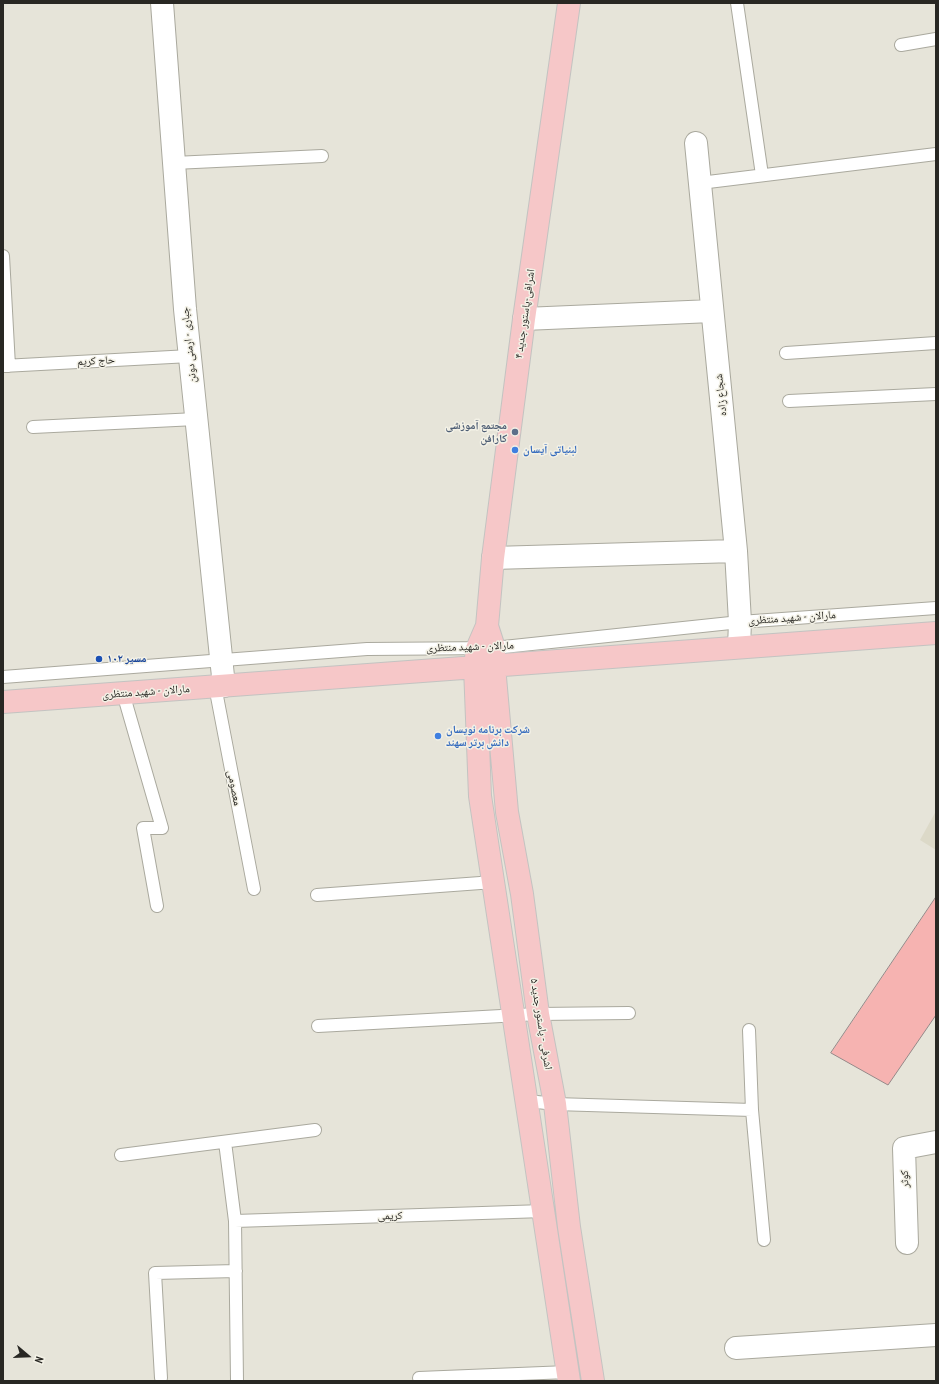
<!DOCTYPE html>
<meta charset="utf-8">
<style>
body{margin:0}
#map{position:relative;width:939px;height:1384px;overflow:hidden;background:#e6e4d9;font-family:"PT Sans Narrow",sans-serif}
canvas{display:block}
.frame{position:absolute;inset:0;border:4px solid #282723;pointer-events:none}
.north{position:absolute;left:8px;top:1336px;width:40px;height:40px;-webkit-text-stroke:3px #f3f1e6;paint-order:stroke;rotate:109deg;font-size:11px;font-weight:700;line-height:16px;text-align:center;color:#282723}
.north::after{content:'';display:block;margin:auto;width:14px;height:18px;background:#282723;clip-path:polygon(50% 0,100% 100%,50% 72%,0 100%)}
</style>
<div id="map">
<canvas width="939" height="1384"></canvas>
<div class="frame"></div>
<div class="north">N</div>
</div>
<script>
const ctx = document.querySelector('canvas').getContext('2d');
ctx.lineJoin = 'round';
function fillPath(path, color) { ctx.fillStyle = color; ctx.fill(path, 'evenodd'); }
function stroke(path, color, width, dash) { ctx.strokeStyle = color; ctx.lineWidth = width; ctx.lineCap = dash ? 'butt' : 'round'; ctx.setLineDash(dash || []); ctx.stroke(path); }
function label(font, color, halo, rows, align = 'center') {
  ctx.font = font + ' "PT Sans Narrow","Noto Naskh Arabic",sans-serif'; ctx.lineWidth = 3; ctx.setLineDash([]); ctx.textBaseline = 'middle'; ctx.strokeStyle = halo; ctx.fillStyle = color; for (const [text, x, y, turn = 0] of rows) {
    ctx.save(); ctx.translate(x, y); ctx.rotate((+turn || 0) * Math.PI / 180); ctx.textAlign = isNaN(turn) ? turn : align; if (halo) ctx.strokeText(text, 0, 0); ctx.fillText(text, 0, 0); ctx.restore();
  }
}
fillPath(new Path2D(`
 M936 811V850L920 840Z`), '#dcd9c8');
const building = new Path2D(`
 M936 897V1015L888 1085 831 1053Z`);
fillPath(building, '#f6b3b1');
stroke(building, '#958888', 1);
const lane = new Path2D(`
 M737 3 762 175
 M901 45 936 39
 M174 163 322 156
 M700 183 936 154
 M3 256 9 366
 M786 353 936 343
 M3 366 190 356
 M789 401 936 394
 M33 427 196 419
 M3 677 367 649 494 648 740 622 936 608
 M215 686 254 889
 M123 693 162 828H143L157 906
 M317 895 494 882
 M318 1026 538 1014 629 1013
 M749 1030 752 1110 764 1240
 M528 1101 555 1104 752 1110
 M225 1142 235 1221 237 1381
 M121 1155 315 1130
 M235 1221 544 1211
 M161 1378 155 1273 236 1271
 M419 1378 568 1372`);
const street = new Path2D(`
 M162 3 185 309 224 686
 M696 143 736 551 740 622 739 647
 M524 319 712 311
 M493 558 736 551
 M907 1243 904 1148 936 1142
 M736 1348 936 1335`);
const primary = new Path2D(`
 M569 3 524 319 493 558 487 626 477 649 475 667 480 796 569 1381
 M487 626 494 648V666L507 812 522 894 538 1014 555 1104 569 1227 593 1381
 M3 702 936 633`);
stroke(lane, '#aaa99e', 14);
stroke(street, '#aaa99e', 24);
stroke(primary, '#c3c3c1', 24);
stroke(lane, '#fff', 12);
stroke(street, '#fff', 22);
stroke(primary, '#f6c7c8', 22);
for (const [x, y, r, color] of [
 [515,432,4,"#5c6f8a"],
 [515,450,4,"#3f7fe0"],
 [99,659,4,"#1a4fb4"],
 [438,736,4,"#3f7fe0"]
]) { const dot = new Path2D(); dot.arc(x, y, r, 0, 2 * Math.PI); ctx.fillStyle = color; ctx.fill(dot); stroke(dot, '#f3f1e6', 1.5); }
label('11px', '#282723', '#f3f1e6', [
 ["اشرافی-پاستور جدید ۴",525,314,-82],
 ["جباری - ارمنی دونن",189,345,-96],
 ["حاج کریم",96,361,-3],
 ["شجاع زاده",721,395,-96],
 ["مارالان - شهید منتظری",792,618,-4],
 ["مارالان - شهید منتظری",470,647,-2],
 ["مارالان - شهید منتظری",146,692,-4],
 ["معصومی",234,788,79],
 ["اشرفی - پاستور جدید ۵",541,1024,81],
 ["کوثر",905,1179,-92],
 ["کریمی",390,1216,-2]
]);
label('bold 11px', '#4e5e75', '#f3f1e6', [
 ["مجتمع آموزشی",507,426],
 ["کارافن",507,439]
], 'right');
label('bold 11px', '#366cbe', '#f3f1e6', [
 ["لبنیاتی آیسان",523,450],
 ["شرکت برنامه نویسان",446,730],
 ["دانش برتر سهند",446,743]
], 'left');
label('bold 11px', '#164399', '#f3f1e6', [
 ["مسیر ۱۰۲",107,659]
], 'left');
</script>
